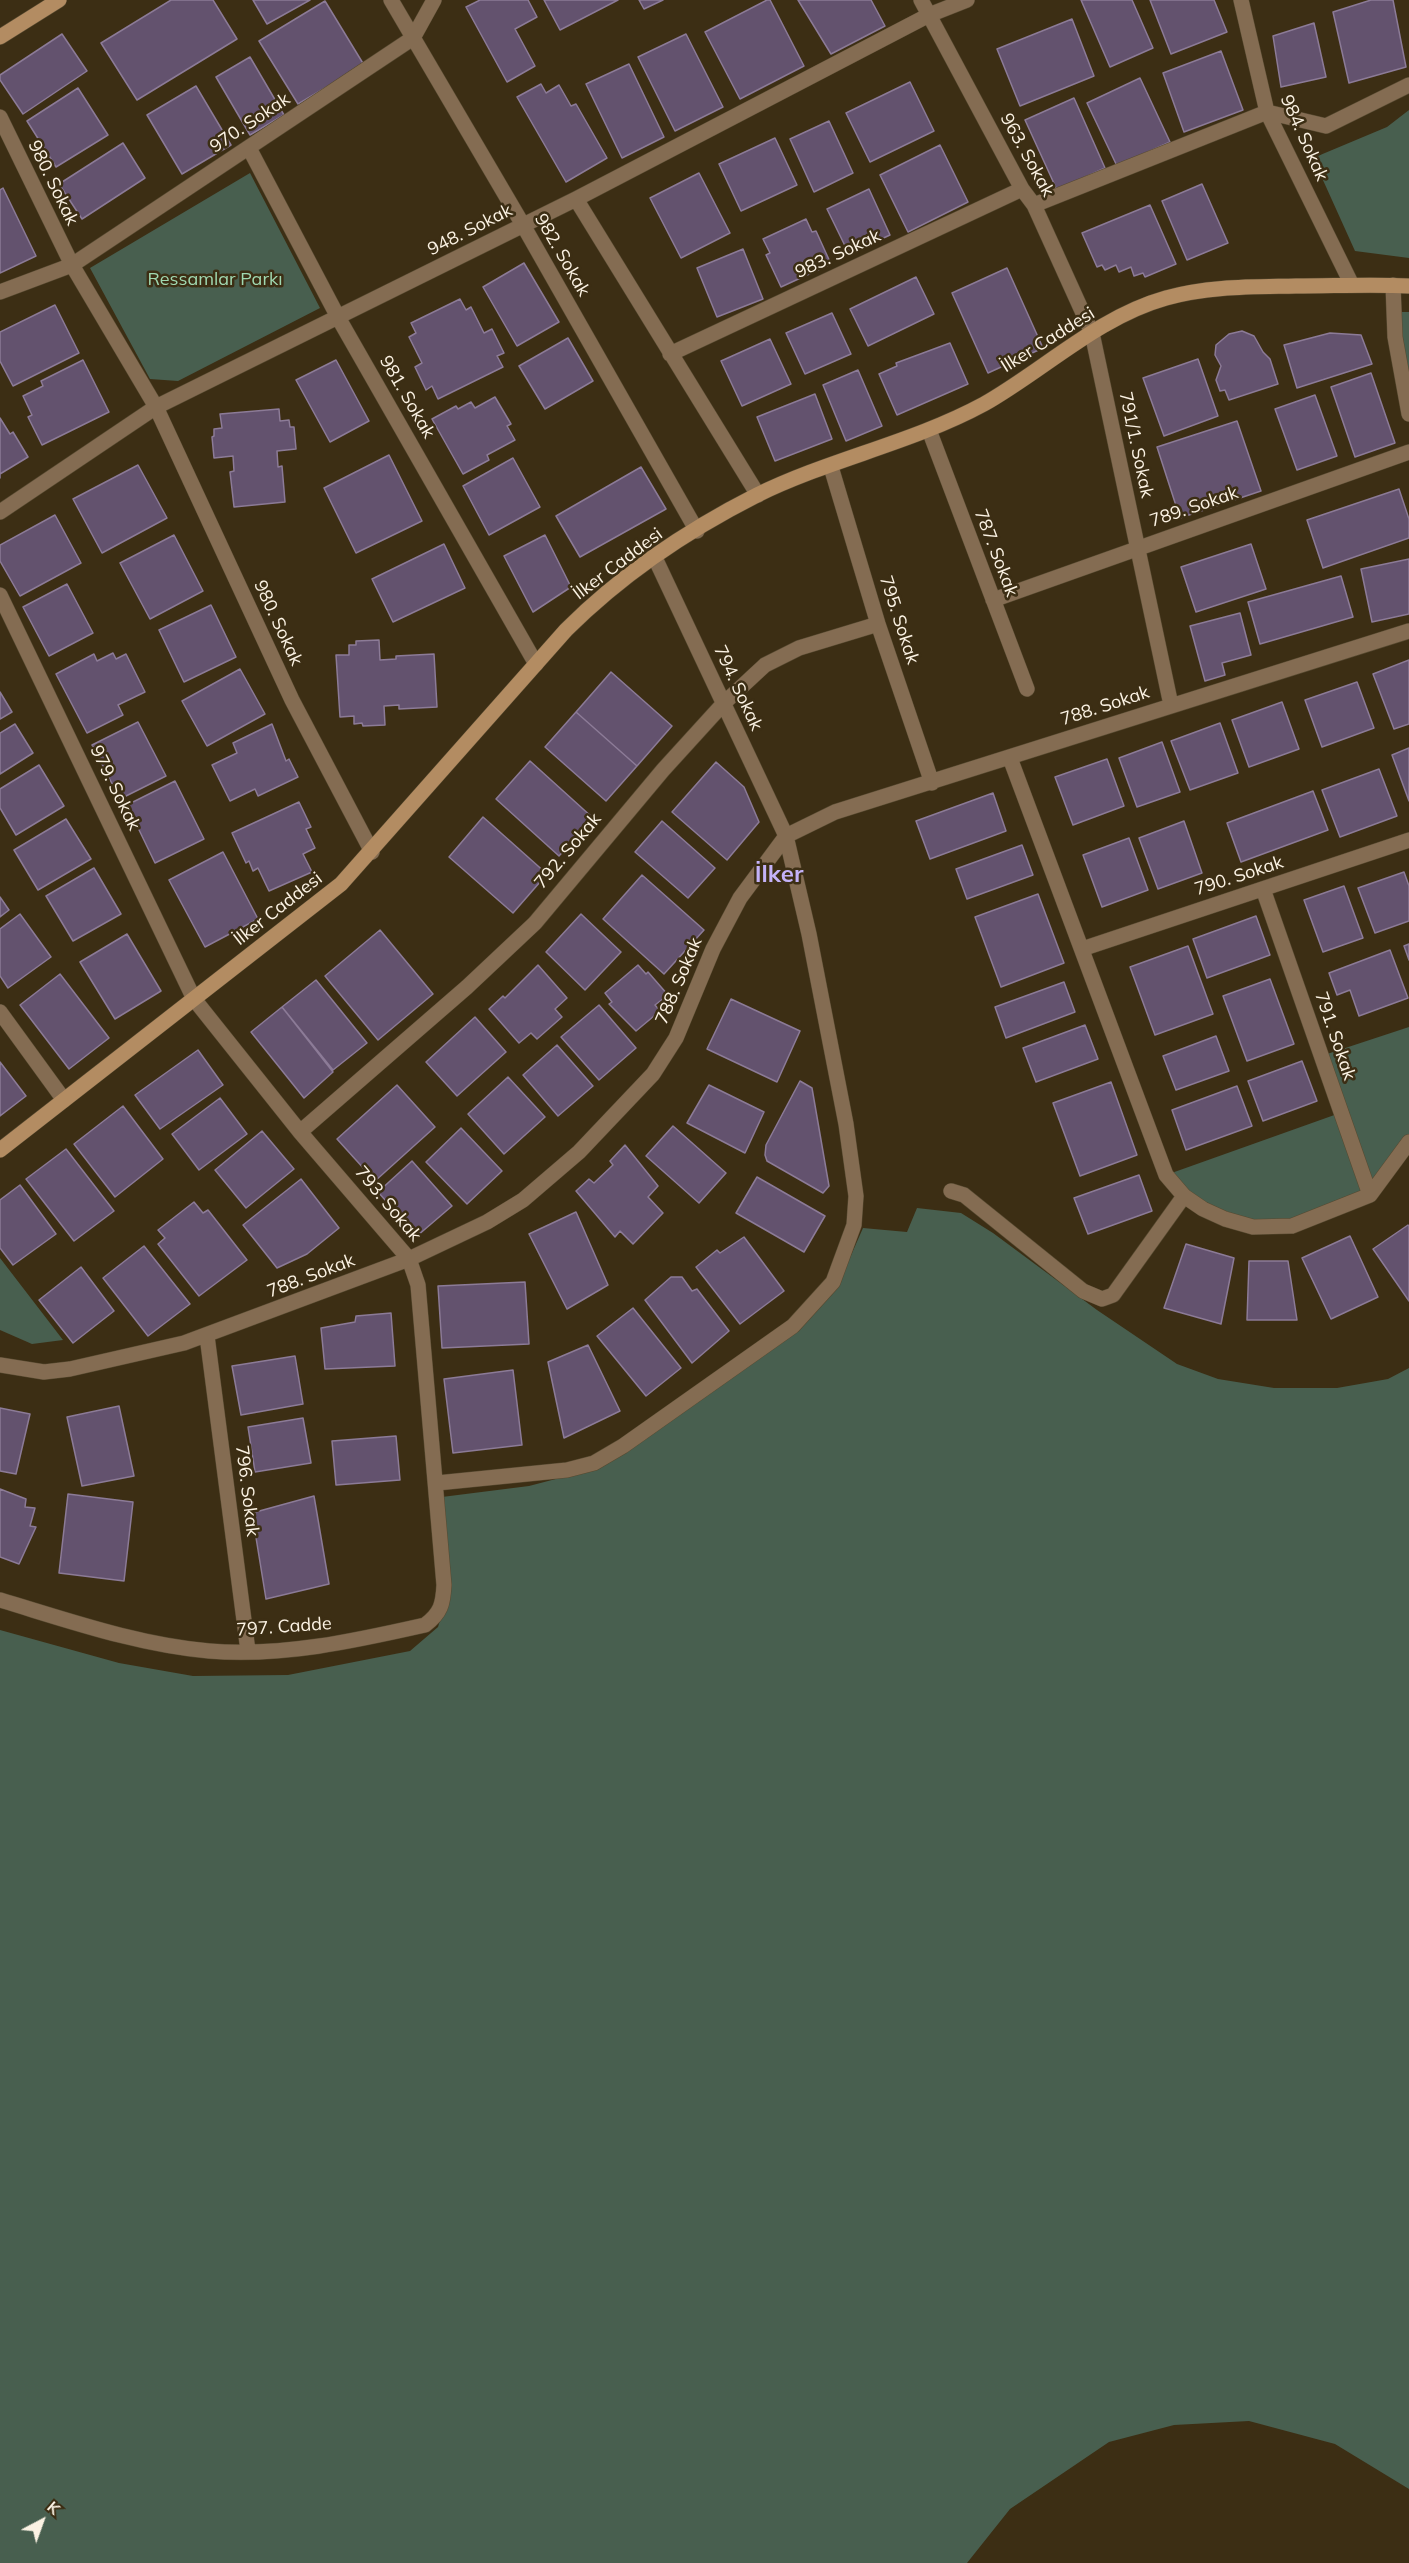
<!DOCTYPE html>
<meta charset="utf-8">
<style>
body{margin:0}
#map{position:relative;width:1409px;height:2563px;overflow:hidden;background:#3c2e14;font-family:Mulish,sans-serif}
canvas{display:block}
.north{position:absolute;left:12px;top:2491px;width:60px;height:60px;-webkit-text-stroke:4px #3c2e14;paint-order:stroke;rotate:41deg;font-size:16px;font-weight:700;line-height:24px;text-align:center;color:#fcf3e4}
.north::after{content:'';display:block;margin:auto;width:21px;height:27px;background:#fcf3e4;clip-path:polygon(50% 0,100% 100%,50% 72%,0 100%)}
</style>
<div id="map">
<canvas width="1409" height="2563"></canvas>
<div class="north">K</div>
</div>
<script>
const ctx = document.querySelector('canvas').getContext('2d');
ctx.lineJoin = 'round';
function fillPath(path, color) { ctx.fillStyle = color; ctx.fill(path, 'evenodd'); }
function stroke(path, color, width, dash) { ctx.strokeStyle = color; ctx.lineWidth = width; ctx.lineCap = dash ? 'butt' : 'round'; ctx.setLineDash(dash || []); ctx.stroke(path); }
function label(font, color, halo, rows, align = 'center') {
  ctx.font = font + ' Mulish,sans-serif'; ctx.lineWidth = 5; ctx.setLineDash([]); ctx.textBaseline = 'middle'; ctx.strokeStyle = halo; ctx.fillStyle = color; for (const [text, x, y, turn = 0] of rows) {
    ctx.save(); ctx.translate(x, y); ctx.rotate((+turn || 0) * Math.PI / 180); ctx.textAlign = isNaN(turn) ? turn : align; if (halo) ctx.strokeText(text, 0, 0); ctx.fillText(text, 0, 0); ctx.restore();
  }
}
fillPath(new Path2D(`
 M1409 110V258L1355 251 1313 158 1387 127Z
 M250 173 320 308 178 381 150 379 90 268Z
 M1400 312H1409V389L1397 326Z
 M1409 1027V1142L1370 1195 1292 1226 1225 1219 1166 1175 1340 1113 1321 1056Z
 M917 1208 961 1213 993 1233 1097 1310 1177 1364 1218 1379 1274 1388H1337L1388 1379 1409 1368V2489L1335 2444 1249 2421 1174 2425 1109 2442 1010 2509 967 2563H0V1630L119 1663 193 1676 288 1675 410 1651 438 1627 446 1601 434 1498 529 1486 571 1475 796 1331 837 1287 863 1228 907 1232Z
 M0 1258 63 1340 32 1344 0 1330Z`), '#485f4f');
const building = new Path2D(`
 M171 0H213L237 39 137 100 101 43Z
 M253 0H310L267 24Z
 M480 0H528L537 17 515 29 535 66 507 82 466 7Z
 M544 0H618L560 30Z
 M639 0H663L644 9Z
 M767 0H770L804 66 740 99 705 32Z
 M798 0H871L885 26 831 54Z
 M1081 0H1132L1153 48 1110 67Z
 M1150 0H1214L1227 32 1171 54Z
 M1371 0H1393L1406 67 1349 83 1333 12Z
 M325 1 364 65 298 104 259 41Z
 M1072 19 1094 76 1020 106 997 49Z
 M1314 23 1326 77 1281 87 1273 36Z
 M62 34 87 71 23 114 0 80V75Z
 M686 34 723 107 675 131 638 57Z
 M1221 51 1243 110 1184 132 1163 73Z
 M250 57 284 115 250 135 216 77Z
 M629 64 664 137 622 158 586 84Z
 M1140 78 1170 142 1117 166 1087 103Z
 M910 82 934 131 870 162 846 113Z
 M541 84 546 93 559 85 571 106 576 104 607 158 566 182 517 97Z
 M196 86 231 145 182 174 147 115Z
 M78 88 108 135 56 167 27 121Z
 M1074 98 1105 168 1057 190 1025 120Z
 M829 121 853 173 814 192 790 139Z
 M775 138 797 185 741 211 719 164Z
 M123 143 145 178 82 219 59 184Z
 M940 145 968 202 908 232 880 175Z
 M699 173 730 233 681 258 650 198Z
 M1202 184 1228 243 1187 260 1162 201Z
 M3 188 36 256 0 273V190Z
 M869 189 890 235 849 254 827 209Z
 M1150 205 1176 264 1145 277 1143 273 1134 276 1131 267 1119 272 1116 265 1105 270 1102 265 1097 267 1082 233Z
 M806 219 812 232 816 231 831 264 781 287 766 255 770 253 763 239Z
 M743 249 763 299 717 317 697 268Z
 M524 263 559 322 517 346 483 287Z
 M1007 268 1043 348 988 373 952 293Z
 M916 277 934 314 868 346 850 309Z
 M460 299 466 310 471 307 484 333 492 329 504 353 497 356 503 367 438 399 432 386 426 390 415 367 422 363 409 337 416 333 411 323Z
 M55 305 79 353 13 386 0 361V332Z
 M832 313 851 354 805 374 786 333Z
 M1242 331 1254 336 1263 352 1270 359 1278 384 1229 400 1225 390 1220 391 1216 380 1221 366 1215 355 1216 345 1229 334Z
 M1330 333 1361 335 1372 364 1297 388 1284 345Z
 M568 338 593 381 545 409 519 366Z
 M770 339 791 384 742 406 721 361Z
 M950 343 968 384 897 415 879 374 897 366 896 363Z
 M1198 359 1218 416 1164 436 1143 378Z
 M83 360 109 412 42 445 28 417 32 415 23 396 43 386 41 381Z
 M336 360 369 421 330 442 296 380Z
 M858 370 882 426 846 441 823 385Z
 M1371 373 1395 443 1355 457 1331 387Z
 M815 394 832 439 775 461 757 417Z
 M1315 395 1337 456 1297 470 1275 409Z
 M495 397 511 424 507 426 515 440 487 455 489 460 463 474 432 419 456 406 458 409 471 402 475 408Z
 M279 409 280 421 289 420 290 427H294L296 449 277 451 278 467 282 466 285 502 234 507 230 472 234 471 233 456 214 458 212 437 214 436V429L222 428 220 414Z
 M0 418 10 434 13 432 28 457 0 474V478Z
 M1237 421 1261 491 1180 518 1157 447Z
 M389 455 422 521 356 553 324 488Z
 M513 458 540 507 489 535 463 486Z
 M138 465 167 518 102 553 73 499Z
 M641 467 666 509 580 557 556 516Z
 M1399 489 1409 519V538L1323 568 1307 520Z
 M55 515 81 563 20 596 0 561V545Z
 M174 535 203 591 150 619 120 563Z
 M545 535 571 587 533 612 504 556Z
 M444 544 465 588 393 622 372 579Z
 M1251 544 1266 589 1196 612 1181 567Z
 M1409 559V614L1372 622 1361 569Z
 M1341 576 1353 617 1260 644 1248 602Z
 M67 584 93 633 49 656 23 607Z
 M211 605 236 657 184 682 159 630Z
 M1240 613 1251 655 1222 663 1225 675 1205 681 1190 626Z
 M379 640 380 660 396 659V656L434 654 437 707 399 709V705L384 706 385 725 363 726 362 723 354 724V716L340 717 336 655H349V645H356V641Z
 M113 653 116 659 126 654 145 692 118 705 123 715 87 733 56 674 94 654 97 661Z
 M1409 660V724L1394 729 1373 674Z
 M240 669 265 714 207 746 182 701Z
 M611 672 672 726 637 766 576 712Z
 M1357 682 1374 728 1322 747 1305 700Z
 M0 692 12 712 0 719Z
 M1282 702 1299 749 1249 767 1232 720Z
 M576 712 637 766 606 801 545 747Z
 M138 722 166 776 120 799 92 745Z
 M1220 723 1238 773 1190 790 1171 741Z
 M15 724 33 753 0 774V733Z
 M272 724 286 761 289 759 298 777 258 796 255 789 230 801 212 765 237 753 233 743Z
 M1162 742 1180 792 1137 807 1119 758Z
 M1409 748V801L1392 755Z
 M1107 759 1124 806 1073 825 1055 777Z
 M530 761 593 818 559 856 496 799Z
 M716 762 744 787 759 822 727 860 672 812Z
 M39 765 64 806 16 835 0 808V789Z
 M1379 769 1397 816 1340 837 1322 790Z
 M175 781 204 839 155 863 127 805Z
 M1313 791 1328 830 1241 862 1227 823Z
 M993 793 1006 831 930 859 916 821Z
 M299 802 311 827 306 829 315 848 303 854 312 872 269 891 258 868 253 871 249 861 246 863 232 833Z
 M483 817 547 874 513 913 449 857Z
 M66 819 91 859 38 890 14 850Z
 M662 821 715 868 688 898 635 852Z
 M1184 821 1202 873 1158 889 1139 838Z
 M1129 838 1148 890 1102 907 1083 855Z
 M1022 845 1033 875 967 899 956 869Z
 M223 852 258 919 205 947 169 880Z
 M94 868 121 914 73 941 46 896Z
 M1404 872 1409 886V921L1375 933 1358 888Z
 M642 875 704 930 664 974 603 919Z
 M1344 886 1363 938 1323 952 1304 900Z
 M1038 894 1064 963 1001 987 975 917Z
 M0 897 9 910 0 917Z
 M20 914 51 957 8 988 0 976V929Z
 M581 914 621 952 585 990 546 952Z
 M1256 916 1270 955 1207 978 1193 939Z
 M380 930 433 994 378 1040 325 976Z
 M127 934 161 991 115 1019 80 962Z
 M1409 944V960L1404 946Z
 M1188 946 1213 1014 1155 1035 1130 967Z
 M1390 950 1408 998 1359 1016 1350 990 1337 995 1329 973Z
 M538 965 567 998 555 1009 562 1017 537 1039 531 1033 519 1043 489 1009 503 996 505 998Z
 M638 965 646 974 648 972 668 995 655 1005 660 1011 636 1031 609 1004 612 1002 605 993Z
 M60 974 109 1038 69 1069 20 1005Z
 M1270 979 1294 1044 1247 1061 1223 996Z
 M316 980 367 1043 333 1070 282 1007Z
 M1064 982 1075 1012 1006 1038 995 1007Z
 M731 999 800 1031 777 1082 707 1049Z
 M599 1005 636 1048 599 1080 561 1037Z
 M282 1007 333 1072 304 1098 251 1032Z
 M475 1017 506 1052 457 1096 426 1062Z
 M1085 1025 1098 1059 1036 1082 1023 1048Z
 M1216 1036 1229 1071 1176 1090 1163 1056Z
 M557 1045 593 1086 558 1116 523 1075Z
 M198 1050 223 1085 160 1129 135 1095Z
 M1302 1061 1317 1101 1263 1121 1248 1081Z
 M0 1062 26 1096 0 1116Z
 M508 1077 545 1117 504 1154 468 1114Z
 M800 1081 812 1088 829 1186 823 1193 767 1161 765 1155 766 1145Z
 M1111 1082 1137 1155 1080 1176 1053 1103Z
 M397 1085 435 1127 375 1181 337 1139Z
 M709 1085 764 1112 745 1153 687 1123Z
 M1237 1086 1252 1126 1186 1150 1172 1110Z
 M220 1098 247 1134 199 1170 172 1134Z
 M123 1106 163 1159 115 1197 74 1144Z
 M673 1126 726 1173 699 1203 646 1156Z
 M461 1128 502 1171 467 1204 426 1162Z
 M262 1131 294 1169 246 1208 215 1170Z
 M625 1145 658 1186 648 1197 663 1213 633 1244 620 1231 615 1237 576 1191 589 1179 594 1183 613 1165 610 1161Z
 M66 1149 114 1211 74 1241 26 1179Z
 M412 1161 452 1206 417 1236 378 1192Z
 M1139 1175 1152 1211 1088 1234 1074 1198Z
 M757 1177 825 1216 804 1252 736 1213Z
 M301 1179 339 1228 307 1254 277 1268 243 1225Z
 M20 1185 56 1234 13 1265 0 1248V1200Z
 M194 1202 203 1213 208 1210 247 1260 199 1296 158 1244 165 1238 158 1230Z
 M576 1212 608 1285 567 1309 529 1234Z
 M1408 1225 1409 1226V1301L1373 1249Z
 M1350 1236 1378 1297 1331 1319 1302 1258Z
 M744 1237 784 1291 740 1324 696 1267 717 1250 720 1253Z
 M1186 1244 1234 1258 1221 1324 1164 1308Z
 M144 1246 190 1304 148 1336 103 1278Z
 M1249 1261H1288L1297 1320H1247Z
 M81 1267 114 1311 73 1343 39 1300Z
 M671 1277H682L692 1291 697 1289 729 1331 692 1363 645 1300Z
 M525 1282 529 1344 442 1348 438 1286Z
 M633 1308 681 1368 646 1396 597 1336Z
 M391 1313 395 1366 325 1369 321 1328 355 1322 356 1316Z
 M588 1345 620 1411 564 1438 548 1362Z
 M295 1356 303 1404 241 1415 232 1366Z
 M513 1370 522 1445 453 1453 444 1379Z
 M119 1406 134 1476 82 1486 67 1417Z
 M0 1408 30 1414 16 1474 0 1471Z
 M303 1418 311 1463 255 1472 248 1427Z
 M396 1436 400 1480 336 1485 332 1441Z
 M0 1489 26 1499 25 1507 35 1508 30 1526 36 1527 19 1564 0 1557Z
 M68 1494 133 1502 124 1581 59 1573Z
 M314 1496 329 1584 266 1599 252 1513Z`);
fillPath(building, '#63526e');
stroke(building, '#8c7b97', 1.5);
const street = new Path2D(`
 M391 0 523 225 697 531
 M921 0 1022 189 1034 205 1092 333 1171 705
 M1241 0 1267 112 1352 285
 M1267 112 1326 126 1409 85
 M0 117 72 265 156 407 292 700 372 852
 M249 148 339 319 536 664
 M576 199 758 495
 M1034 205 1267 112
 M1393 285 1395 337 1409 414
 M0 292 72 265 413 38 434 0
 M670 354 1022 189
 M929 430 1027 689
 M831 467 878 624 932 783
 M0 512 156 407 576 199 929 15 967 0
 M0 595 194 999 300 1132 409 1259 418 1285 444 1585C443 1604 441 1613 425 1625 354 1641 282 1657 209 1651 138 1645 67 1620 0 1600
 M993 600 1409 452
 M1010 758 1166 1175 1184 1196 1203 1209 1225 1219 1253 1227 1292 1226 1370 1195 1409 1142
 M1263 889 1370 1195
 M1082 949 1409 840
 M0 1012 64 1100
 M300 1132 467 987 535 923 663 770 724 703 765 665 799 648 878 624
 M951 1191 964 1195 1083 1291 1102 1299 1113 1295 1184 1196
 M207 1336 248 1651
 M0 1365 44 1372 70 1369 184 1343 409 1259 487 1222 523 1200 579 1152 653 1074 676 1038 713 949 740 898 786 836 835 812 1409 631
 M437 1483 567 1470 594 1463 623 1446 793 1326 833 1282 854 1225 856 1196 846 1124 809 934 786 836 655 558`);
const secondary = new Path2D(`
 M0 37 59 0
 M0 1150 341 884 566 630C620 576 688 530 757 495 830 459 912 443 984 404 1044 370 1098 317 1166 298 1209 286 1252 287 1296 286 1334 286 1372 284 1409 286`);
stroke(street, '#574a31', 16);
stroke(secondary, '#574a31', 16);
stroke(street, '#846c52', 15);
stroke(secondary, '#b38c62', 15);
label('18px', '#fcf3e4', '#3c2e14', [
 ["970. Sokak",250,123,-34],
 ["984. Sokak",1304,138,66],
 ["963. Sokak",1027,155,61],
 ["980. Sokak",53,183,64],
 ["948. Sokak",470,230,-27],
 ["983. Sokak",838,254,-25],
 ["982. Sokak",562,255,60],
 ["İlker Caddesi",1048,340,-32],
 ["981. Sokak",407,397,60],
 ["791/1. Sokak",1136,445,78],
 ["789. Sokak",1194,507,-19],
 ["787. Sokak",996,553,69],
 ["İlker Caddesi",618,564,-37],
 ["795. Sokak",899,620,72],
 ["980. Sokak",278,623,65],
 ["794. Sokak",738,688,65],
 ["788. Sokak",1105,706,-18],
 ["979. Sokak",115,788,64],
 ["792. Sokak",568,851,-50],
 ["790. Sokak",1239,876,-18],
 ["İlker Caddesi",278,909,-38],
 ["788. Sokak",679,981,-67],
 ["791. Sokak",1335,1036,71],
 ["793. Sokak",388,1204,50],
 ["788. Sokak",311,1276,-21],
 ["796. Sokak",247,1491,83],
 ["797. Cadde",284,1627,-4]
]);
label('18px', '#a0d8b1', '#3c2e14', [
 ["Ressamlar Parkı",215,280]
]);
label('bold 24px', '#c4b2f8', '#3c2e14', [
 ["İlker",779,875]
]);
</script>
